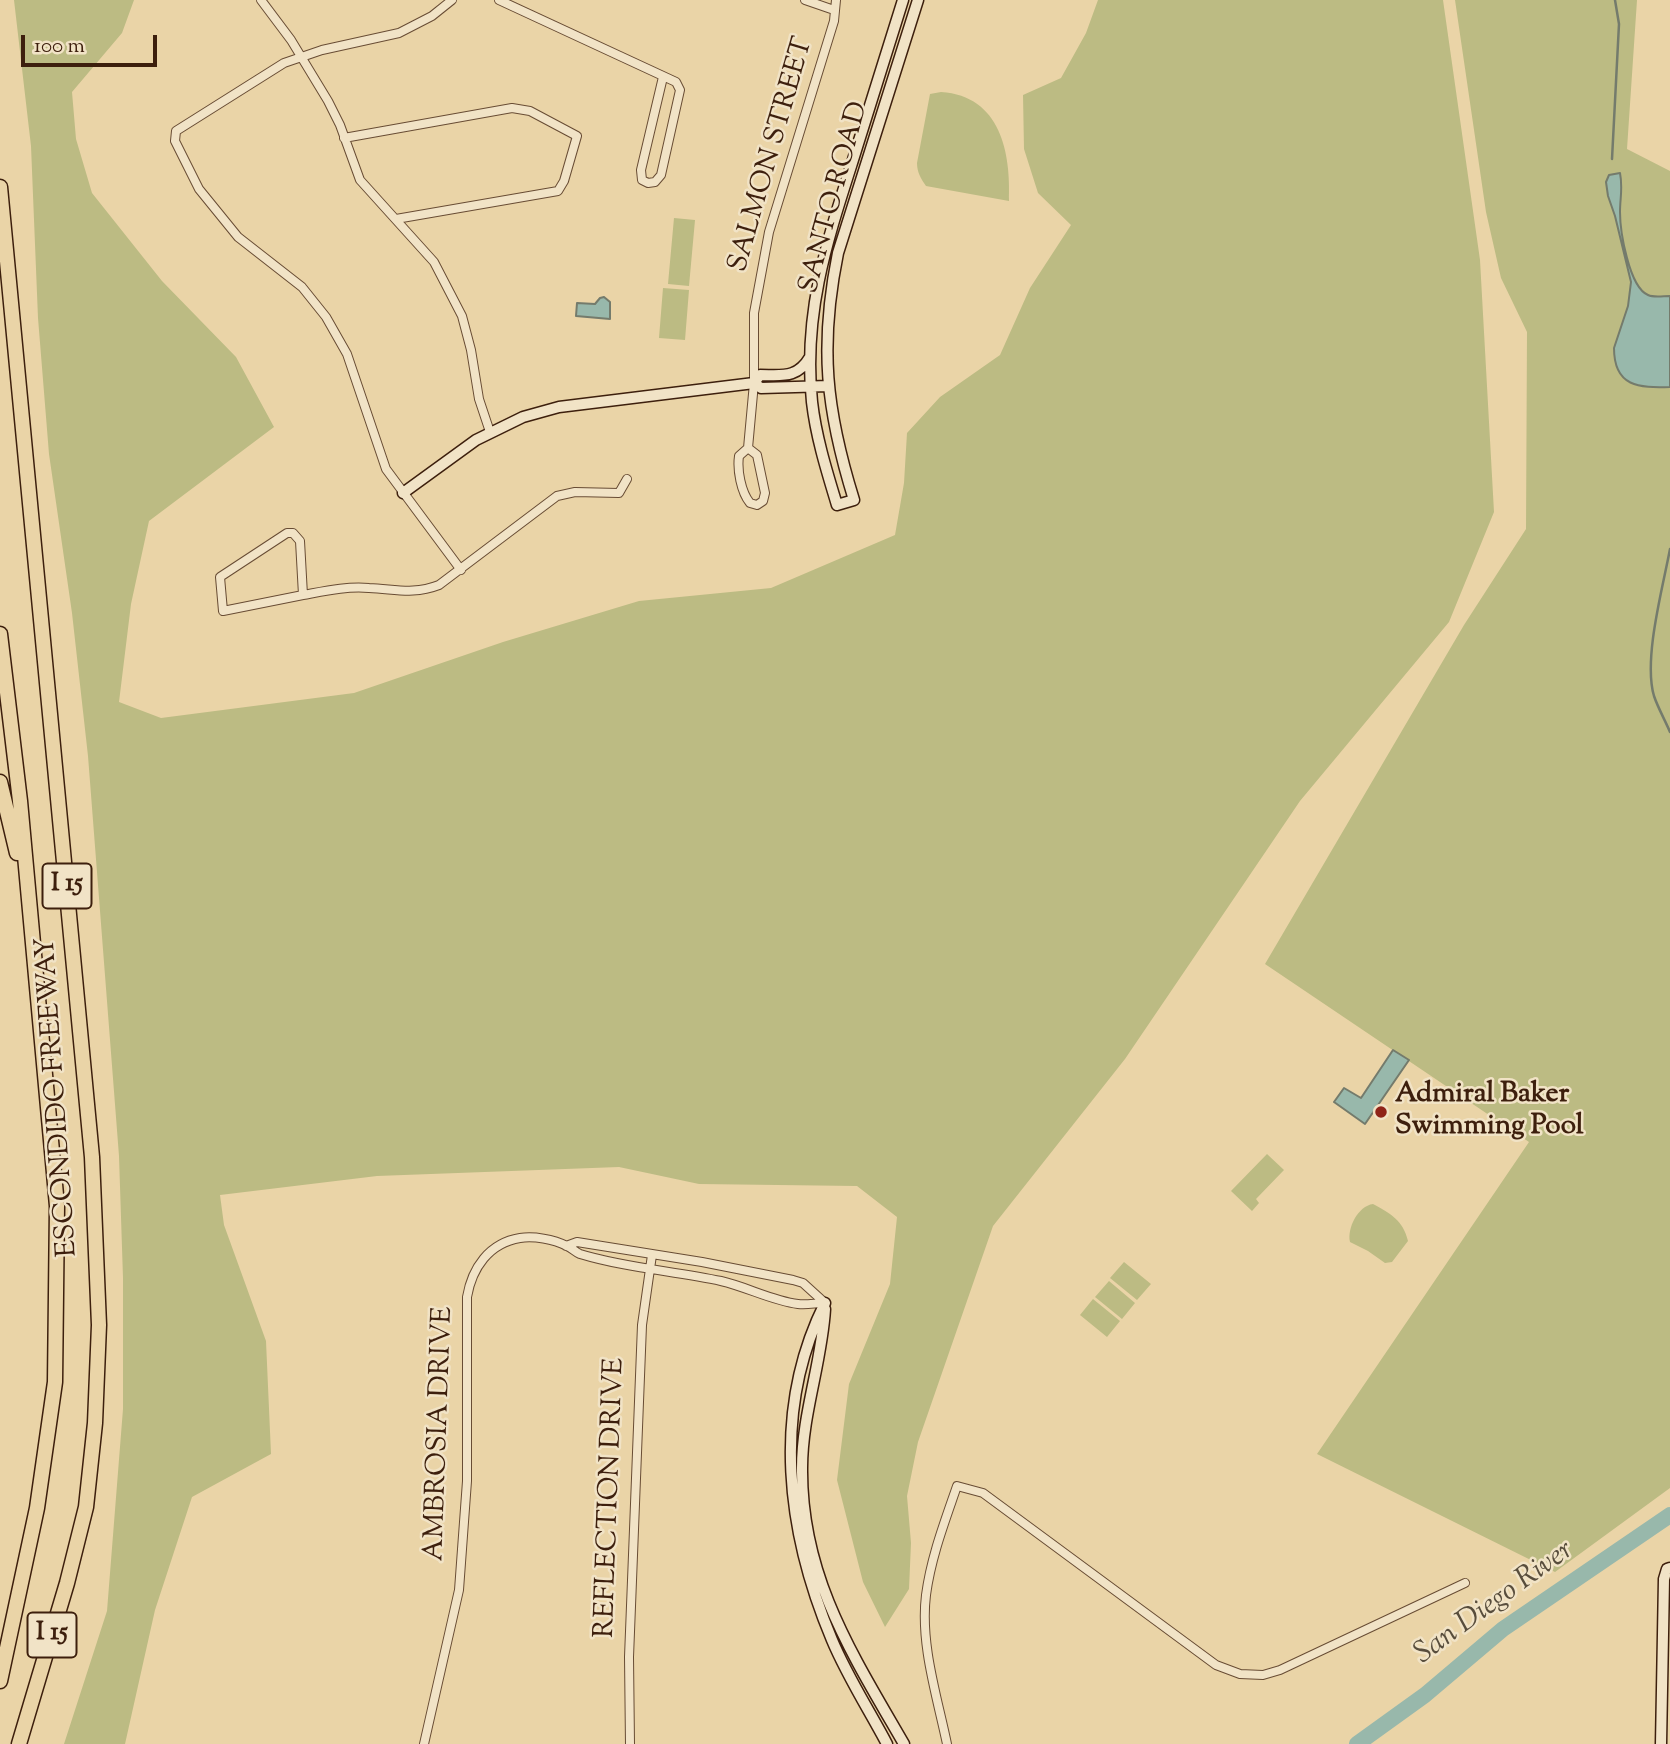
<!DOCTYPE html>
<style>
body{margin:0}
#map{position:relative;width:1670px;height:1744px;overflow:hidden;background:#ead4a7;font-family:"Sorts Mill Goudy",serif}
canvas{display:block}
.scale{position:absolute;left:21px;top:35px;width:136px;height:32px;box-sizing:border-box;border:4px solid #3d1f0d;border-top:0;padding-left:9px;font-size:21px;line-height:24px;white-space:nowrap;color:#3d1f0d;-webkit-text-stroke:5px #f1e3c6;paint-order:stroke}
</style>
<div id="map">
<canvas width="1670" height="1744"></canvas>
<div class="scale">100 m</div>
</div>
<script>
const ctx = document.querySelector('canvas').getContext('2d');
ctx.lineJoin = 'round';
function fillPath(path, color) { ctx.fillStyle = color; ctx.fill(path, 'evenodd'); }
function stroke(path, color, width, dash) { ctx.strokeStyle = color; ctx.lineWidth = width; ctx.lineCap = dash ? 'butt' : 'round'; ctx.setLineDash(dash || []); ctx.stroke(path); }
function label(font, color, halo, rows, align = 'center') {
  ctx.font = font + ' "Sorts Mill Goudy",serif'; ctx.lineWidth = 5; ctx.setLineDash([]); ctx.textBaseline = 'middle'; ctx.strokeStyle = halo; ctx.fillStyle = color; for (const [text, x, y, turn = 0] of rows) {
    ctx.save(); ctx.translate(x, y); ctx.rotate((+turn || 0) * Math.PI / 180); ctx.textAlign = isNaN(turn) ? turn : align; if (halo) ctx.strokeText(text, 0, 0); ctx.fillText(text, 0, 0); ctx.restore();
  }
}
fillPath(new Path2D(`
 M14 0H134L122 33 72 92 76 139 92 193 162 281 236 357 274 427 149 521 131 604 119 702 161 718 354 693 503 642 639 601 771 588 895 535 904 483 907 433 940 397 1000 355 1030 288 1071 225 1038 193 1024 149 1023 95 1061 78 1086 33 1098 0H1443L1480 260 1494 512 1449 622 1300 801 1125 1059 993 1226 918 1442 907 1496 911 1543 909 1589 885 1627 863 1582 837 1480 849 1384 890 1284 897 1217 857 1186 699 1184 619 1167 377 1176 220 1195 224 1225 266 1341 271 1454 192 1497 155 1610 125 1744H64L107 1611 123 1409V1278L119 1156 88 756 72 613 49 454 38 318 31 146Z
 M1455 0H1637L1627 149 1670 171V1488L1555 1572 1317 1454 1529 1142 1265 964 1464 625 1526 529 1527 332 1501 278 1486 212Z
 M941 92C1001 96 1011 153 1009 201L926 186C921 179 917 172 917 163L930 94Z
 M674 218 695 220 689 286 668 284Z
 M663 288 689 290 685 340 659 338Z
 M1267 1154 1284 1170 1256 1199 1259 1203 1252 1211 1231 1191Z
 M1373 1204C1391 1214 1403 1220 1408 1241L1392 1262 1385 1263 1368 1251 1350 1242C1347 1228 1358 1206 1373 1204Z
 M1124 1262 1151 1284 1137 1300 1110 1278Z
 M1109 1281 1135 1303 1122 1319 1095 1297Z
 M1093 1299 1120 1321 1107 1337 1080 1315Z`), '#bcbb83');
const water = new Path2D(`
 M1620 173C1623 188 1620 198 1620 212 1620 231 1629 287 1648 295 1654 298 1663 296 1670 296V387C1639 388 1614 387 1614 348L1628 306 1631 282 1615 216 1608 196 1606 182 1609 175Z
 M604 297 610 302V319L576 316 577 303 595 304 600 298Z
 M1393 1050 1409 1060 1365 1124 1334 1102 1344 1088 1361 1098Z`);
fillPath(water, '#98b8ab');
stroke(water, '#747b6c', 2);
stroke(new Path2D(`
 M1612 159 1619 24 1615 0
 M1670 549C1663 587 1643 659 1654 696 1658 708 1665 720 1670 732`), '#747b6c', 2.5);
stroke(new Path2D(`
 M1357 1744 1425 1695 1503 1629 1670 1515`), '#98b8ab', 16);
const street = new Path2D(`
 M261 0 291 40 328 101 340 125 360 180 434 262 462 316 471 350 479 399 490 432
 M452 0 432 16 399 33 322 50 284 63 176 131 175 141 199 189 238 237 302 287 326 317 347 354 386 469 461 570
 M499 0 676 82 680 90 661 175 655 182 648 183 642 180 641 170 663 77
 M805 0 834 10
 M344 138 512 108 530 111 577 136 564 181 558 191 396 219
 M748 448 757 455 765 493 763 501 757 505 750 503C741 492 737 470 739 456L748 448 754 383V313L769 232 834 21 836 0
 M287 533H293L300 541 303 595 223 611 220 577Z
 M303 595C325 591 347 586 369 588 396 589 413 595 439 585L557 496 575 492 619 493 627 479
 M566 1246 577 1242 702 1262 793 1280 803 1283 825 1303
 M424 1744 459 1590 467 1481V1297C472 1268 489 1243 520 1238 534 1236 553 1239 567 1246 572 1248 575 1252 580 1254 626 1268 675 1271 721 1281 747 1287 773 1301 798 1304 807 1305 816 1303 825 1303
 M630 1744 629 1657 642 1325 652 1255
 M947 1744C937 1696 920 1644 926 1595 931 1557 945 1521 957 1486L983 1493 1216 1665 1240 1674 1263 1675 1280 1670 1465 1583`);
const secondary = new Path2D(`
 M903 0C886 54 869 109 852 163 826 244 803 315 812 402 816 437 827 472 837 505L854 500C826 410 819 346 838 253L918 0
 M754 383 760 375C782 375 797 379 810 357
 M403 493 476 440 523 417 559 407 754 383 761 388 829 386
 M825 1303C771 1411 787 1533 832 1640 847 1676 869 1710 887 1744
 M825 1309C822 1362 802 1414 802 1468 801 1576 852 1654 904 1744
 M1661 1744 1664 1579 1667 1569 1670 1568`);
const highway = new Path2D(`
 M0 187 92 1157 99 1325 95 1423 86 1507 67 1583 19 1744
 M0 634 20 801 57 1206 55 1382 37 1508 0 1681
 M0 782 17 853`);
stroke(street, '#684c34', 10);
stroke(secondary, '#3d1f0d', 13);
stroke(highway, '#3d1f0d', 17);
stroke(street, '#f1e3c6', 8);
stroke(secondary, '#f1e3c6', 10);
stroke(highway, '#ead4a7', 14);
for (const [x, y, r, color] of [
 [1381,1112,7,"#8f2418"]
]) { const dot = new Path2D(); dot.arc(x, y, r, 0, 2 * Math.PI); ctx.fillStyle = color; ctx.fill(dot); stroke(dot, '#f1e3c6', 2.5); }
for (const [x, y, w] of [
 [67,886,49],
 [52,1635,49]
]) { const box = new Path2D(); box.roundRect(x - w / 2, y - 22.5, w, 45, 5); ctx.fillStyle = '#f1e3c6'; ctx.fill(box); stroke(box, '#3d1f0d', 2); }
label('bold 26px', '#3d1f0d', null, [
 ["I 15",67,886],
 ["I 15",52,1635]
]);
label('28px', '#3d1f0d', '#f1e3c6', [
 ["SALMON STREET",773,155,-74],
 ["SANTO ROAD",836,198,-75],
 ["ESCONDIDO FREEWAY",59,1097,-94],
 ["AMBROSIA DRIVE",441,1434,-88],
 ["REFLECTION DRIVE",612,1498,-88]
]);
label('bold 28px', '#3d1f0d', '#f1e3c6', [
 ["Admiral Baker",1395,1096],
 ["Swimming Pool",1395,1128]
], 'left');
label('italic 30px', '#584d3c', '#f1e3c6', [
 ["San Diego River",1495,1604,-36]
]);
</script>
